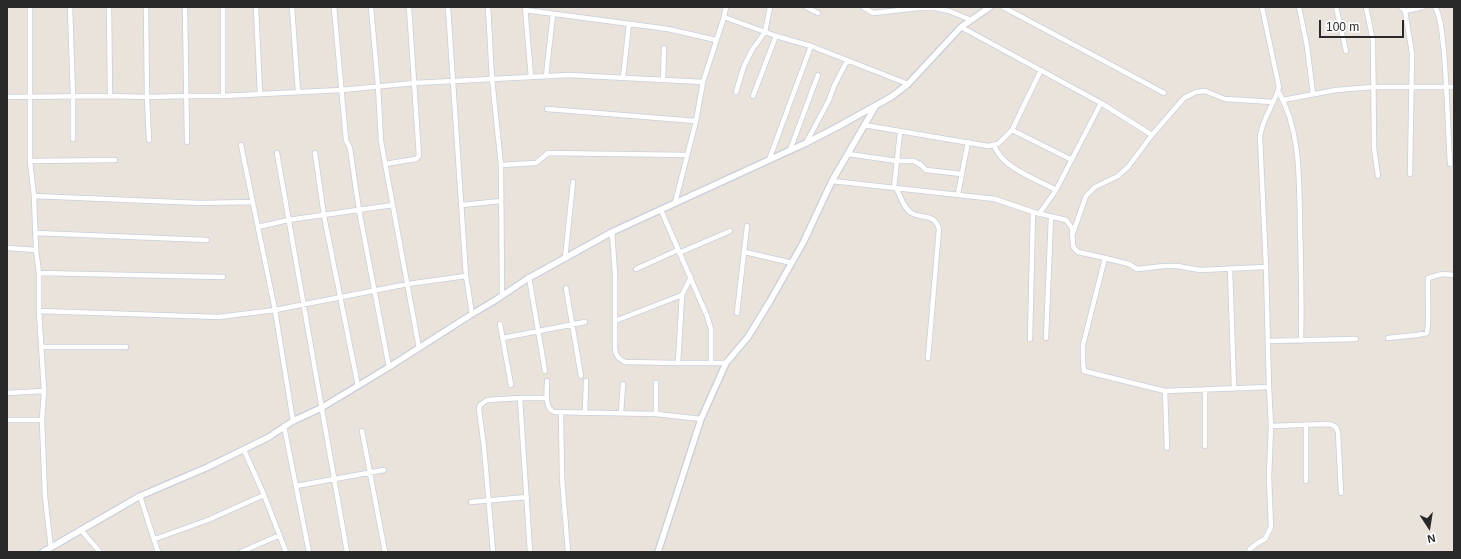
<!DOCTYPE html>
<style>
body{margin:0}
#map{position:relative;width:1461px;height:559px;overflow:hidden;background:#e9e3dc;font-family:Arial,sans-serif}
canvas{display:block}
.frame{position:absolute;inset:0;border:8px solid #292929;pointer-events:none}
.north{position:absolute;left:1409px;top:507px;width:40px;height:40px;-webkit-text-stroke:3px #fff;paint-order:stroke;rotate:168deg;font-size:11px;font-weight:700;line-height:16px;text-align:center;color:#292929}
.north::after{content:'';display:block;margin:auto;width:14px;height:18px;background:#292929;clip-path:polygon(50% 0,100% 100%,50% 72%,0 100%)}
.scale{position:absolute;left:1319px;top:20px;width:85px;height:18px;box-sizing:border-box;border:2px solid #292929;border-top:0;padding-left:5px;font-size:12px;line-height:14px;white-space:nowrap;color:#292929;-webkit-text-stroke:3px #fff;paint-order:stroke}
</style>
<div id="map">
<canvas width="1461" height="559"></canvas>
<div class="frame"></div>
<div class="north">N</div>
<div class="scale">100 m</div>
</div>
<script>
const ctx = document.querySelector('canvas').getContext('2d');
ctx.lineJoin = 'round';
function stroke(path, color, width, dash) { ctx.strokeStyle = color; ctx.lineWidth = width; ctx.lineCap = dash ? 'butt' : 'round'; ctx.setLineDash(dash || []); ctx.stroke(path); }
const minor = new Path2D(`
 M30 7V161L34 196 36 250 39 273V311L44 391 42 420 45 497 51 548
 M70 7 73 96V139
 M109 7 110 96
 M146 7 147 97 149 140
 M185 7 187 142
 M223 7V96
 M256 7 260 94
 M292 7 298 92
 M334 7 346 140 350 148 359 210 389 367
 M371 7 378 86 381 141 419 348
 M448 7 466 276 472 314
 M488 7 492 79 501 165 502 294
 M525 7 531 77
 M806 7 818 13
 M863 7 873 13 919 8H935L949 11 971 20
 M1003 7 1164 93
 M1299 7 1307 46 1313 94
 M1336 7 1346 51
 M1366 7 1373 41 1374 148 1378 176
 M1401 7 1405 11 1423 7
 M1435 7C1442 19 1442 38 1444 52 1447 90 1448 127 1450 164
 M525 10 668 29 716 40
 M1405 11 1412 53 1410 174
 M724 17 776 36 811 46 908 84
 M961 27 1101 103 1152 135
 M546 76 553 14
 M623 78 629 24
 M663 80 664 48
 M1278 91C1301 130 1299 180 1300 225 1301 263 1302 302 1301 341
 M736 92 744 66 752 50 765 32 770 7
 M753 96 776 36
 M7 97 110 96 147 97 186 96H223L341 90 415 83 569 75 703 82
 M1283 100 1336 90 1373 87H1454
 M547 109 696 121
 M864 125 988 146 998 144 1012 130 1041 70
 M1012 130 1072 160
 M806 143 829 100 834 86 847 61
 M241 145 275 310 293 421
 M994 146C997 151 1000 157 1005 161 1019 174 1040 181 1056 190
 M790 150 818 75
 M277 153 347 552
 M315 153 324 216 358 386
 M848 154 897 161H914L921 165 926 170 962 174
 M769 160 811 46
 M30 161 115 160
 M385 164 416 159 419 156 409 7
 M501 165 536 163 548 153 687 155
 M832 181 995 199 1033 212 1066 220 1072 228 1073 246 1075 249 1078 252 1105 258 1129 264 1137 269 1164 266H1177L1200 270 1266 267
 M894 188 900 132
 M897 189C900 197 903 206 910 212 921 220 934 212 939 229L928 358
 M958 194 968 142
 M34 196 200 203 253 202
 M675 203 696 121 703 82 724 17 726 7
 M462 205 501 201
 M661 210 707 316 711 329V362
 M1039 214 1056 190 1101 103
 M258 227 288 220 393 205
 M612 232 615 274V349C616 356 618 358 625 362L678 363
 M36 233 207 240
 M1073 233 1086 196 1095 187 1118 176 1128 167 1152 135 1184 98 1196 92 1205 91 1225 99 1273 102
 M7 248 36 250
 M745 252 792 263
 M679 253 730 231
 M1105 258 1083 345V362L1084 371 1165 391 1269 387
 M565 259 573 182
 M636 269 678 250
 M1230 269 1234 388
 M39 273 223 277
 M529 277 545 371
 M691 277 682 295 678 363H726
 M566 288 581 376
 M39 311 219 317 275 310 408 284 466 276
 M737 313 747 226
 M615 321 682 295
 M500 324 511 385
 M503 338 585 322
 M1046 338 1051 217
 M1388 338 1417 335 1427 333C1430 315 1427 296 1428 278L1442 274 1454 275
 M1030 339 1033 212
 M1268 341 1356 339
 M42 347H126
 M547 381C547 391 544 408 554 412L656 414 701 419
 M656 383V414
 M1165 391 1167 448
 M7 393 44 391
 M520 398 530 552
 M561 413 562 478 568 552
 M585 413 586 381
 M621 413 623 384
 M7 420H42
 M1306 425V481
 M284 426 309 552
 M1271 426 1328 424C1334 425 1336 426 1338 432L1341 493
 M362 431 385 552
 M1205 446V389
 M244 450 264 495 286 552
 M296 486 384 470
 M140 496 158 552
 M471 502 527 497
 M81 530 100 552
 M155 539 208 520 264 495
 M241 552 280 535
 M493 552 484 447 479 409 480 405 487 400 520 398H547
 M1249 552 1250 549 1256 544 1265 539 1271 527 1269 477 1271 426 1269 387 1266 267 1260 137C1262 119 1274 105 1279 87L1262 7`);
const tertiary = new Path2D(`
 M43 552 140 496 208 467 269 437 293 421 321 408 389 367 472 314 494 301 527 279 612 232 806 143 839 126 891 97 908 84 961 27 990 7
 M658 552 701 419 726 363 748 337 770 301 803 243 832 181 875 107`);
stroke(minor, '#caced9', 6);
stroke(tertiary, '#caced9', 8);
stroke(minor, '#fff', 4.5);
stroke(tertiary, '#fff', 5.5);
</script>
